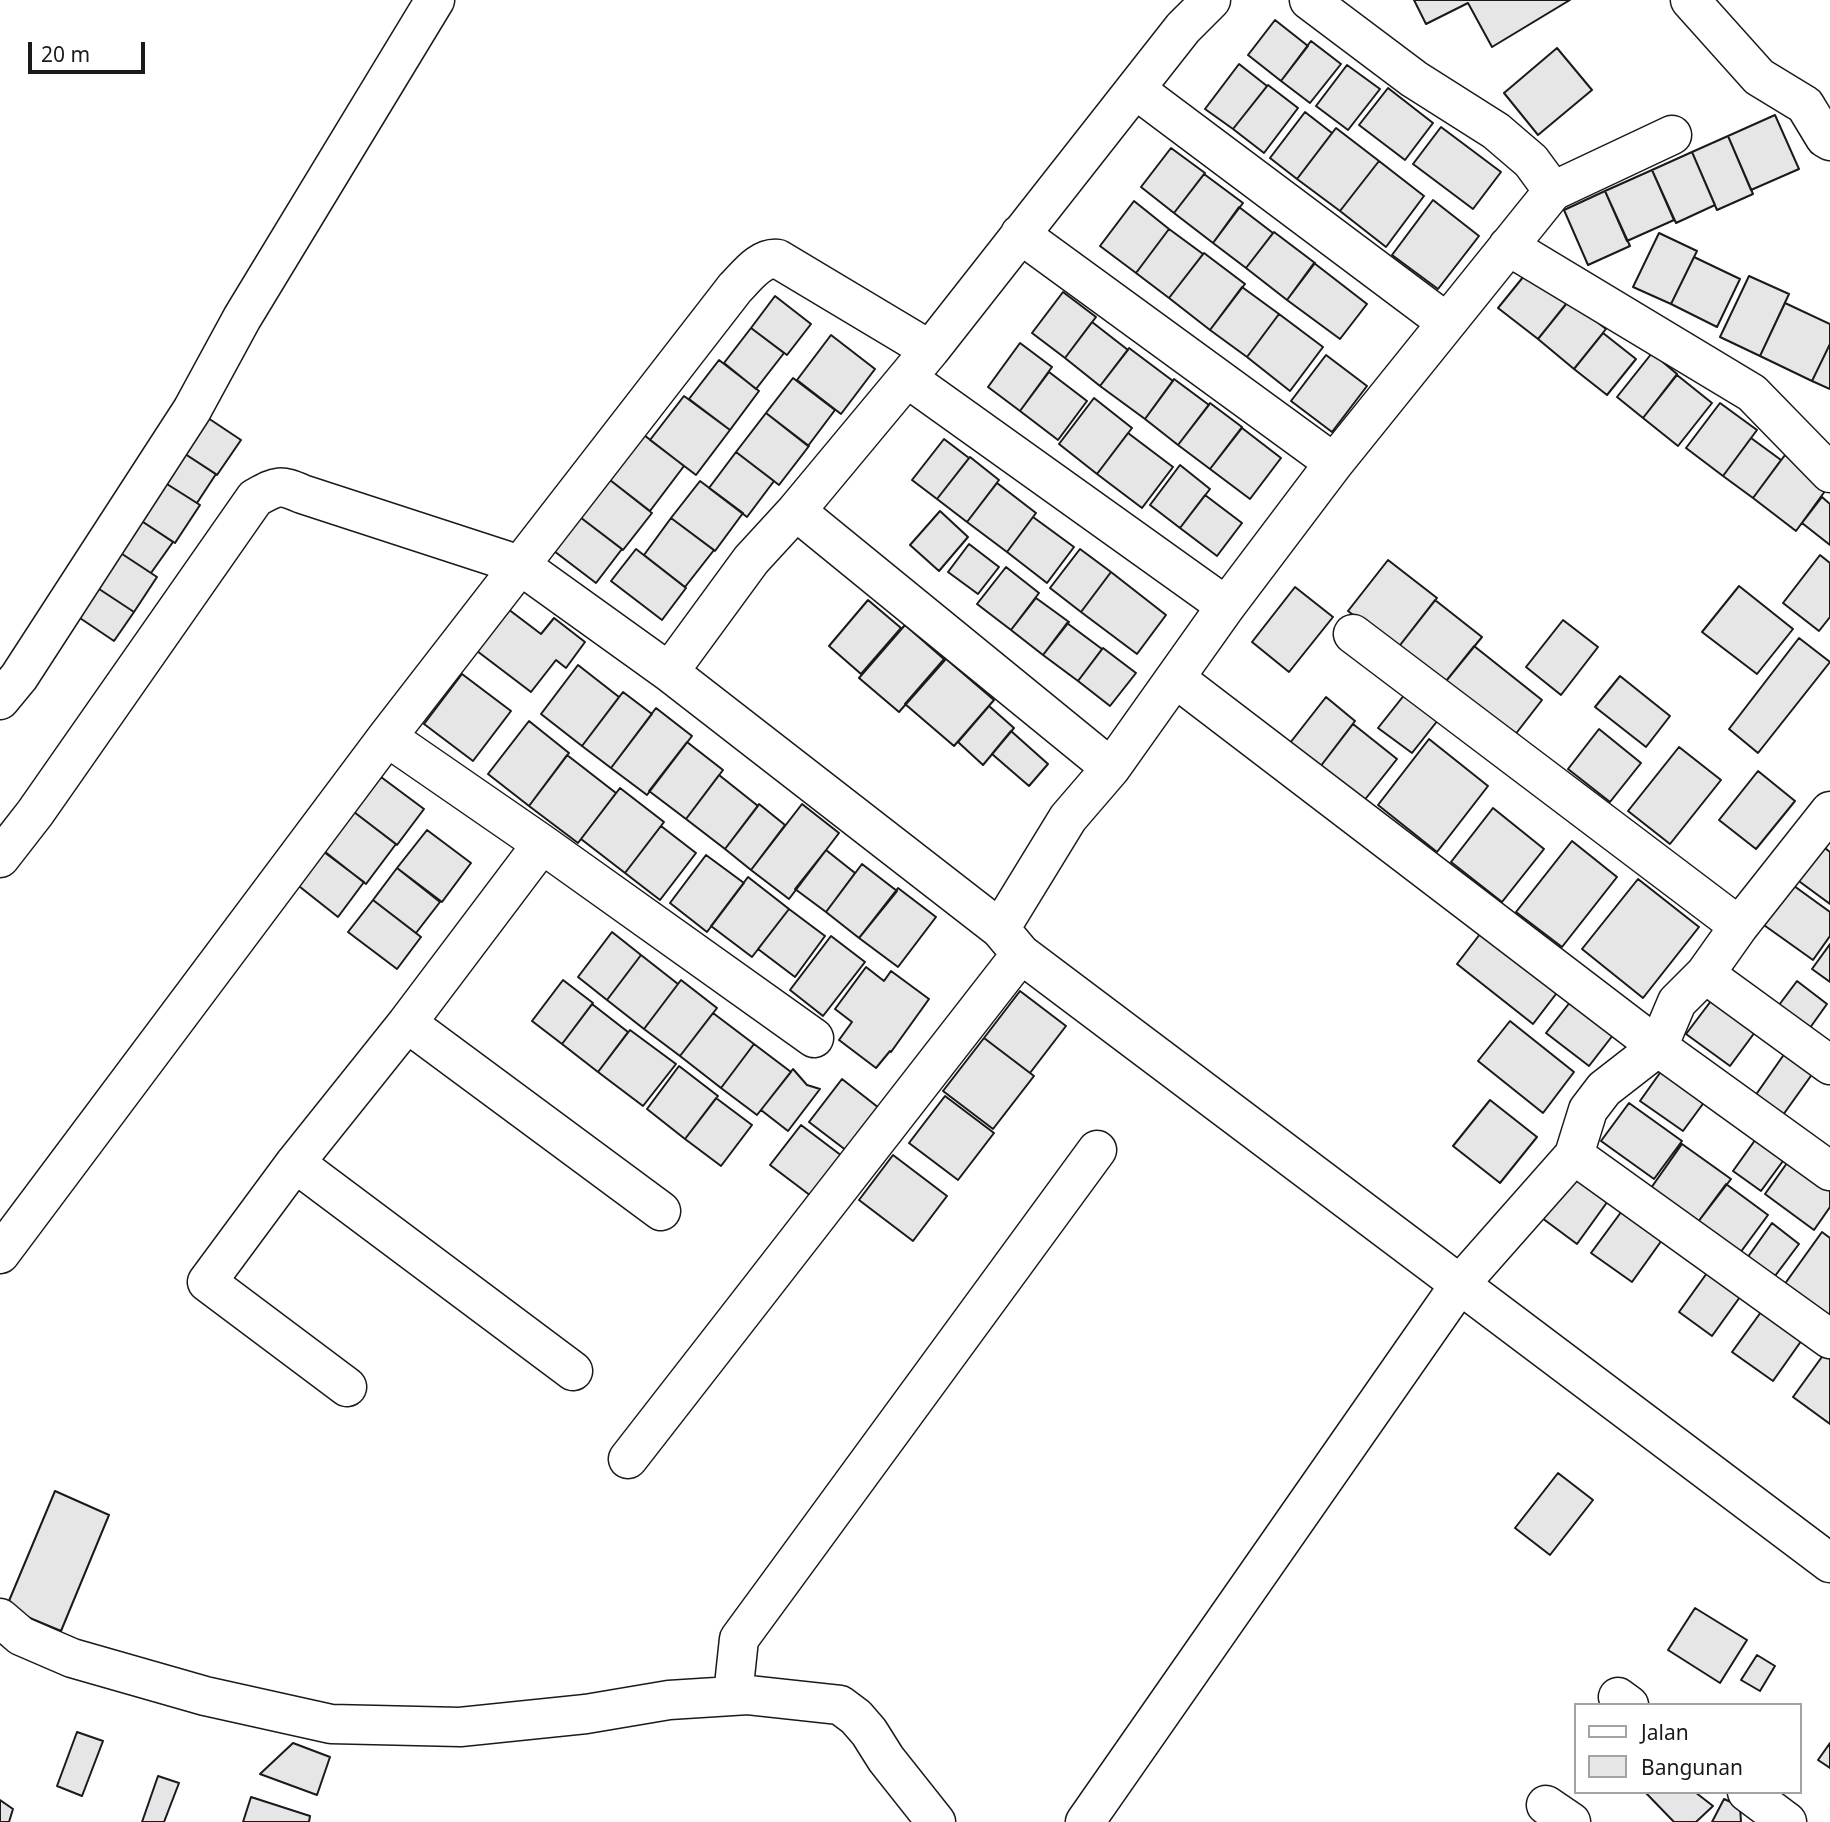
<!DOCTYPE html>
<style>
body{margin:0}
#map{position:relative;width:1830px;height:1822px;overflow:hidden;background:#fff;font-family:"Noto Sans",sans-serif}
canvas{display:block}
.legend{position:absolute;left:1574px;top:1703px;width:228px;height:91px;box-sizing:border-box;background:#fff;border:2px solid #a3a3a3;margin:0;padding:9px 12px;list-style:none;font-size:21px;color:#1a1a1a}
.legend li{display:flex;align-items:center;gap:14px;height:35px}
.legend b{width:35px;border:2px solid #a3a3a3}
.scale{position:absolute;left:28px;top:42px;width:117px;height:32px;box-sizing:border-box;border:4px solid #1a1a1a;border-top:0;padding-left:9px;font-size:21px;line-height:24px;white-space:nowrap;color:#1a1a1a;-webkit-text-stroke:5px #fff;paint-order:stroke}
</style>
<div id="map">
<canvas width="1830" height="1822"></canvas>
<ul class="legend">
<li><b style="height:9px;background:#fff"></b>Jalan</li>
<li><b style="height:19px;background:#e6e6e6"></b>Bangunan</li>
</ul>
<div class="scale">20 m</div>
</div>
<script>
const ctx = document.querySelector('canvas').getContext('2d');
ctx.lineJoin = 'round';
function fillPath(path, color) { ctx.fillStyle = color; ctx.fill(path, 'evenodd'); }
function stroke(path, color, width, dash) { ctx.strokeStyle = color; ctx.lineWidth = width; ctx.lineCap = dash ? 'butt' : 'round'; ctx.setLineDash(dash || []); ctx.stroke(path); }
const building = new Path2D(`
 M1414 0H1570L1492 47 1468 3 1426 24Z
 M1275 20 1308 46 1281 81 1248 55Z
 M1311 41 1341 64 1310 103 1281 81Z
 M1557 48 1592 90 1538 135 1504 93Z
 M1239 64 1267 86 1233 129 1205 109Z
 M1347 65 1380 89 1348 130 1316 106Z
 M1268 85 1298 108 1264 153 1233 129Z
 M1388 88 1433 123 1405 160 1359 125Z
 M1305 112 1332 133 1297 179 1270 158Z
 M1775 115 1799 169 1751 190 1728 136Z
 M1441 127 1501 172 1473 209 1413 164Z
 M1336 128 1379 161 1340 211 1297 179Z
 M1728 136 1753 194 1717 210 1692 152Z
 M1171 148 1205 173 1174 213 1141 187Z
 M1692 152 1715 205 1676 223 1652 170Z
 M1379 161 1424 196 1386 247 1340 211Z
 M1652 170 1674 220 1627 241 1605 191Z
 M1204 174 1243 203 1213 243 1174 213Z
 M1605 191 1630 246 1588 265 1564 210Z
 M1433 200 1479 236 1438 289 1392 255Z
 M1134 201 1169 229 1136 273 1100 246Z
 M1239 207 1273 233 1246 268 1213 243Z
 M1169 229 1203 254 1169 298 1136 273Z
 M1274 232 1315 263 1287 300 1246 268Z
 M1659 233 1697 251 1671 304 1633 287Z
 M1204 253 1245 284 1210 330 1169 298Z
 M1694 257 1740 279 1717 327 1671 304Z
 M1314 263 1367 304 1340 339 1287 300Z
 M1528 271 1567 303 1538 339 1498 308Z
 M1749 276 1789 294 1760 356 1720 337Z
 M1242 287 1279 314 1247 357 1210 330Z
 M1063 292 1096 317 1065 358 1032 333Z
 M775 296 811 324 787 355 751 328Z
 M1569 300 1606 329 1574 369 1538 339Z
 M1785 303 1830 324V344L1812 381 1760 356Z
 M1279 314 1323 347 1290 391 1247 357Z
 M1092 322 1128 350 1100 386 1065 358Z
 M751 328 784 353 756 389 724 363Z
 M1603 333 1636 359 1607 395 1574 369Z
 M831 335 875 369 841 414 797 380Z
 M1020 343 1052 367 1020 411 988 387Z
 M1830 344V389L1812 381Z
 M1129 348 1173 381 1145 419 1100 386Z
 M1652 353 1677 374 1643 418 1617 397Z
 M1326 355 1367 386 1332 432 1291 401Z
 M719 360 759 391 730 430 689 399Z
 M1049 372 1087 401 1058 440 1020 411Z
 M1677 375 1712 403 1678 446 1643 418Z
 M793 378 835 410 808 446 766 413Z
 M1174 379 1209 405 1178 445 1145 419Z
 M684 396 730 430 696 475 650 440Z
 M1094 398 1132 428 1097 474 1059 444Z
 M1210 403 1242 427 1210 469 1178 445Z
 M1720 403 1757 430 1723 476 1686 448Z
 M766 413 809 446 779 485 736 452Z
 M202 414 241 440 217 475 179 450Z
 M1242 428 1281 458 1250 499 1210 469Z
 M1128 433 1173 467 1142 508 1097 474Z
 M644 435 684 466 650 511 610 480Z
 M1751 438 1781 460 1753 498 1723 476Z
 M944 439 969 458 937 499 912 480Z
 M179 450 216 474 197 503 159 479Z
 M736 452 774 481 747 517 709 488Z
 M1785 455 1828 487 1796 531 1753 498Z
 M970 457 999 480 967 522 937 499Z
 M1180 465 1210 489 1180 528 1150 505Z
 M159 479 200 505 175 543 134 516Z
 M610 480 652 513 623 550 576 514Z
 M700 481 743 513 715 551 671 518Z
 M997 483 1036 513 1007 552 967 522Z
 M1205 495 1242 523 1217 556 1180 528Z
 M1822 497 1830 504V545L1802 523Z
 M940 511 968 537 939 571 910 545Z
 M576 514 622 549 596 583 550 548Z
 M134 516 173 542 151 573 113 548Z
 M1033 517 1074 547 1047 583 1007 552Z
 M671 518 714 550 685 587 644 555Z
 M969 544 999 567 978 594 948 572Z
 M113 548 157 577 134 612 90 583Z
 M636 549 686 588 662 620 611 581Z
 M1080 549 1111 572 1081 612 1050 588Z
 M1820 555 1830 563V617L1819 631 1783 603Z
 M1388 560 1437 598 1397 649 1348 611Z
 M1006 567 1039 593 1011 630 977 604Z
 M1111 572 1166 615 1137 654 1081 612Z
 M90 583 134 612 114 641 71 612Z
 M1739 586 1793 629 1757 674 1702 632Z
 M1295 587 1333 617 1289 672 1252 642Z
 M1036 598 1069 622 1043 655 1011 630Z
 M868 600 901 628 861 674 829 646Z
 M1435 600 1482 637 1442 686 1397 649Z
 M508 609 541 634 554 618 585 642 566 668 556 660 531 692 477 651Z
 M1563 620 1598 647 1561 695 1526 667Z
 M1067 623 1102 649 1078 681 1043 655Z
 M905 625 945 660 899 712 859 678Z
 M1799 638 1830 662 1758 753 1729 729Z
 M1474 646 1542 700 1511 740 1442 686Z
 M1103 648 1136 673 1110 706 1078 681Z
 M945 658 994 700 954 746 905 704Z
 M578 665 619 697 582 746 541 714Z
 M462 674 511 711 473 761 424 724Z
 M1620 676 1670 716 1646 747 1595 707Z
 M1409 689 1442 715 1412 753 1378 728Z
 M623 692 652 714 611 768 582 746Z
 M1326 697 1355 721 1320 767 1290 743Z
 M989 706 1014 728 983 765 958 742Z
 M656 708 692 736 647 795 611 768Z
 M529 721 569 753 529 806 488 774Z
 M1353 724 1397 759 1363 802 1320 767Z
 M1599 729 1641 763 1610 802 1568 769Z
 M1011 731 1048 764 1029 786 992 754Z
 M1429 739 1488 786 1437 852 1378 805Z
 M687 742 723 770 686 819 649 791Z
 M1679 747 1721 780 1670 844 1628 811Z
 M567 755 616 793 578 843 529 806Z
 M1758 771 1795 801 1756 849 1719 820Z
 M719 775 758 806 725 849 686 819Z
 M381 777 424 809 397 845 354 812Z
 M620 788 664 822 625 873 581 839Z
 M759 804 785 825 751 870 725 849Z
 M802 804 839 833 789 899 751 870Z
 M1493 808 1544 849 1502 902 1451 862Z
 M354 812 396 844 366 884 324 851Z
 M661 826 696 853 660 900 625 873Z
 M427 830 471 863 442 902 397 868Z
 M1572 841 1617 877 1562 947 1516 912Z
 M1821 845 1830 852V904L1796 879Z
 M320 849 364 882 338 917 295 883Z
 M826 850 855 873 826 912 795 889Z
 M706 855 744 883 707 932 670 903Z
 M862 864 897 891 859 938 826 912Z
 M397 868 440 902 416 933 373 900Z
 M748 877 789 909 752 957 711 926Z
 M1783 878 1830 912V936L1813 960 1754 918Z
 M1638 879 1699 927 1643 998 1582 949Z
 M898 888 936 917 898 967 859 938Z
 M373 900 421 937 397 969 348 932Z
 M789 909 825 936 795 977 758 949Z
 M1490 921 1566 981 1533 1024 1457 964Z
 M612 932 641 955 607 1000 578 977Z
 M831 936 865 962 823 1016 790 990Z
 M1830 944V982L1812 969Z
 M641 955 678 984 644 1029 607 1000Z
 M866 967 884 981 891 971 929 999 891 1052 890 1051 876 1068 839 1040 852 1022 835 1009Z
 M563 980 593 1003 562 1044 532 1021Z
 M681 980 717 1008 680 1056 644 1029Z
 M1797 981 1827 1004 1807 1032 1776 1009Z
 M1020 991 1066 1026 1030 1073 984 1038Z
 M1578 992 1620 1026 1589 1066 1546 1033Z
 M1714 997 1758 1028 1730 1066 1686 1034Z
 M592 1004 628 1032 598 1072 562 1044Z
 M713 1013 754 1044 721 1088 680 1056Z
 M1510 1021 1574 1072 1543 1113 1478 1061Z
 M630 1030 676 1064 643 1106 598 1072Z
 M984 1038 1034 1076 993 1129 943 1091Z
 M754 1044 791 1072 757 1115 721 1088Z
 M1785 1053 1813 1073 1783 1115 1755 1096Z
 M679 1066 718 1096 685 1139 647 1109Z
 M793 1069 807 1085 820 1089 788 1131 761 1110Z
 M1662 1070 1705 1101 1683 1131 1640 1101Z
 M842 1079 879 1108 847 1151 809 1122Z
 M945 1096 994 1133 958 1180 909 1143Z
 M716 1098 752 1125 721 1166 685 1139Z
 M1490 1100 1537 1137 1500 1183 1453 1146Z
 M1629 1103 1682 1141 1654 1179 1601 1141Z
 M801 1125 842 1156 811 1196 770 1165Z
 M1763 1129 1791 1150 1761 1191 1733 1171Z
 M1682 1144 1731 1179 1698 1222 1651 1188Z
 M1797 1149 1830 1173V1207L1814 1230 1765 1194Z
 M893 1155 947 1196 913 1241 859 1200Z
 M1578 1168 1613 1194 1577 1244 1542 1218Z
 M1726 1184 1768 1215 1740 1253 1698 1222Z
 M1627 1204 1667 1233 1632 1282 1591 1253Z
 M1772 1223 1799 1244 1772 1280 1745 1261Z
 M1822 1232 1830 1238V1319L1784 1285Z
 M1712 1266 1745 1290 1712 1336 1679 1312Z
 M1769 1301 1809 1330 1773 1381 1732 1352Z
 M1824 1354 1830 1359V1424L1793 1397Z
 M1558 1473 1593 1500 1550 1555 1515 1528Z
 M55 1491 109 1515 61 1631 6 1608Z
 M1695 1608 1747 1640 1720 1683 1668 1650Z
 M1757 1655 1775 1666 1760 1691 1741 1680Z
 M77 1732 103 1741 82 1796 57 1786Z
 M293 1743 330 1757 317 1795 260 1774Z
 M1830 1743V1768L1818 1760Z
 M158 1776 179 1783 164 1822H142Z
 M1645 1792H1695L1713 1806 1696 1822H1674Z
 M251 1797 310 1816 309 1822H243Z
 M1724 1799 1740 1806 1741 1822H1712Z
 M0 1800 13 1809 9 1822H0Z`);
fillPath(building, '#e6e6e6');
stroke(building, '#1a1a1a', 2);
const minor = new Path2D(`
 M1309 0 1414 79 1496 131 1531 161 1553 191
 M1690 0 1759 77 1805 105 1825 138 1830 141
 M1135 89 1446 322
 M1020 234 1334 463
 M1508 246 1752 393 1830 473
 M907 378 1226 606
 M796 511 1111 768
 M1353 634 1739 926
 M669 672 751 560 796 511 930 350 1183 28 1211 0
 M1175 678 1658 1047 1830 1171
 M0 700 19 677 192 410 242 318 435 0
 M387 737 542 844 814 1038
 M0 858 35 813 255 498C277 486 279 484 302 494L520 565 669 672 1000 929 1021 954 1830 1563
 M1000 929 1068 818 1111 768 1226 606 1334 463 1553 191 1672 135
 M1705 974 1830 1065
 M407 1023 661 1211
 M1574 1155 1830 1339
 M295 1163 573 1371
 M0 1254 387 737 735 288C747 276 760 257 778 259L930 350
 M347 1387 207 1282 295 1163 407 1023 542 844
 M628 1459 1021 954
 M0 1618 21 1636 72 1658 205 1696 331 1724 460 1727 586 1714 669 1700 748 1695 840 1705 856 1717 869 1732 886 1759 936 1822
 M733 1695 739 1639 1097 1150
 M1618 1697 1629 1705
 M1747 1792 1787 1822
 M1546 1805 1571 1822
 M1085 1822 1460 1284 1574 1155 1588 1110 1604 1089 1658 1047 1677 1002 1705 974 1739 926 1830 811`);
stroke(minor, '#1a1a1a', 41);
stroke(minor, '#fff', 38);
</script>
